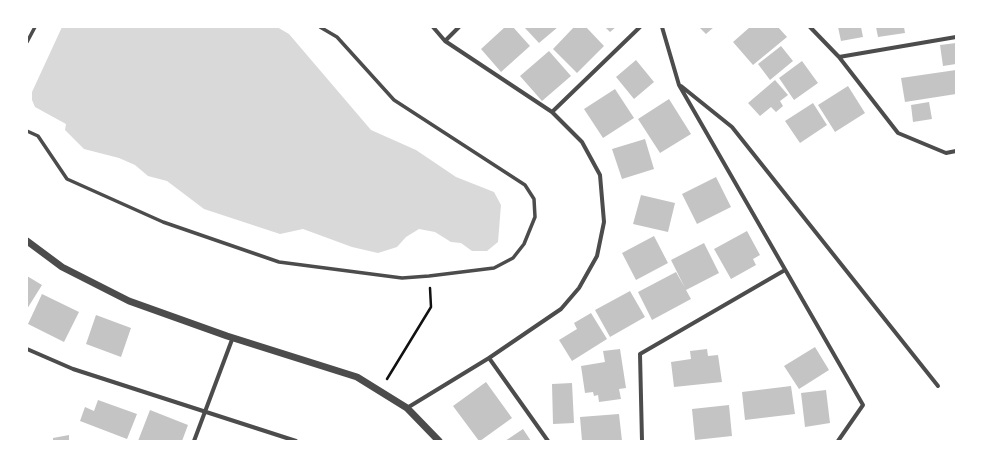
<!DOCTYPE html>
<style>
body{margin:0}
#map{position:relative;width:983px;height:468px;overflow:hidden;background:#fff;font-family:"Archivo Narrow",sans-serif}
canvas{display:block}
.frame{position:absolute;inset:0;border:28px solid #fff;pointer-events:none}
</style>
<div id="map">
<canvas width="983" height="468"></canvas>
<div class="frame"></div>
</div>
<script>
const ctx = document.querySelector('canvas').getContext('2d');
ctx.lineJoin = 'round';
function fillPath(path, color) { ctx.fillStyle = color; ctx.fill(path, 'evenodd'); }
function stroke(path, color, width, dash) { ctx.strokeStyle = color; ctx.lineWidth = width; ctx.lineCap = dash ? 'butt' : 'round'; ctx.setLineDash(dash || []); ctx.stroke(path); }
fillPath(new Path2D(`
 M62 27H277L289 34 371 130 416 150 456 177 494 192 501 205 498 242 487 251H472L461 243 451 242 435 232 419 229 406 237 397 247 378 253 352 247 303 229 280 234 204 209 167 181 148 176 135 165 119 158 84 149 65 130 66 124 35 107 32 100V92Z`), '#d9d9d9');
fillPath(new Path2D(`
 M505 27H513L530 46 501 72 481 49Z
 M524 27H558L539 43Z
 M574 27H586L604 46 577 73 553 49Z
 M605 27H616L610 32Z
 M699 27H714L706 34Z
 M750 27H778L787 37 753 65 733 42Z
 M838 27H861L863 37 841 41Z
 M876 27H904L905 33 878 37Z
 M956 43V64L943 66 940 45Z
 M781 46 793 61 770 80 758 64Z
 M549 51 571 76 542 101 520 76Z
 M636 60 654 82 634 99 616 77Z
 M802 61 818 83 794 100 779 78Z
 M956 70V94L905 102 901 78Z
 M775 80 788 95 780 101 783 106 776 112 771 107 760 116 748 103Z
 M848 86 865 113 835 132 818 105Z
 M615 89 634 118 603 138 584 109Z
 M669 99 691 134 660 153 638 119Z
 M929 102 932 119 913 122 911 105Z
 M813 103 827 125 800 143 785 121Z
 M645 139 654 169 622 179 612 149Z
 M716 177 731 207 697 224 682 194Z
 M641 195 675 203 668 232 633 224Z
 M747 231 760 255 753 259 756 265 731 279 714 249Z
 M654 236 668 263 636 280 622 253Z
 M704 243 719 273 686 290 691 299 652 320 638 292 676 272 685 288 671 260Z
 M27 276 42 285 27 309Z
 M630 291 645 317 610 337 595 310Z
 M42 294 79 312 64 342 28 324Z
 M591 313 607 339 572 361 559 340 577 329 574 323Z
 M96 315 131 328 121 357 86 344Z
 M815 347 829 370 799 389 784 366Z
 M620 349 626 388 619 389 621 399 599 402 598 395 594 396 593 392 585 393 581 366 605 362 603 351Z
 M707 349 708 356 718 355 722 382 674 387 671 362 691 359 690 351Z
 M486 382 512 418 480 441H479L453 406Z
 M572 383 574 423 553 424 552 384Z
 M791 386 795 414 745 420 742 392Z
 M826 390 830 423 805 427 801 393Z
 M98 400 137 414 127 439 80 421 85 407 94 411Z
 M729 405 732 436 695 440 692 409Z
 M150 410 188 425 182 441H138Z
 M619 414 622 441H582L580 417Z
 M523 429 531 441H505Z
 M69 435V441H53V438Z`), '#c4c4c4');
stroke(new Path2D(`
 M387 379 431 307 430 288`), '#111', 2.5);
stroke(new Path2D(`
 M27 42 35 27
 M27 131 38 136 67 179 163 222 279 262 402 278 429 276 494 268 513 258 524 244 535 217 534 199 525 185 394 100 337 37 320 27`), '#4c4c4c', 3.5);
stroke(new Path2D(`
 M662 27 679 85 863 405 838 441
 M810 27 839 57 898 133 946 153 956 151
 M445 41 459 27
 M839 57 956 37
 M681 86 732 127 938 386
 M552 112 640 27
 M27 349 73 369 296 441
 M489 358 548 441
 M407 408 489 358 561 309 579 288 597 256 604 222 600 175 582 142 552 112 445 41 433 27
 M194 441 233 337
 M642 441 640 354 785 270`), '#4c4c4c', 4);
stroke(new Path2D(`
 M27 241 62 267 129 301 227 336 357 377 407 408 439 441`), '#4c4c4c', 7);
</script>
